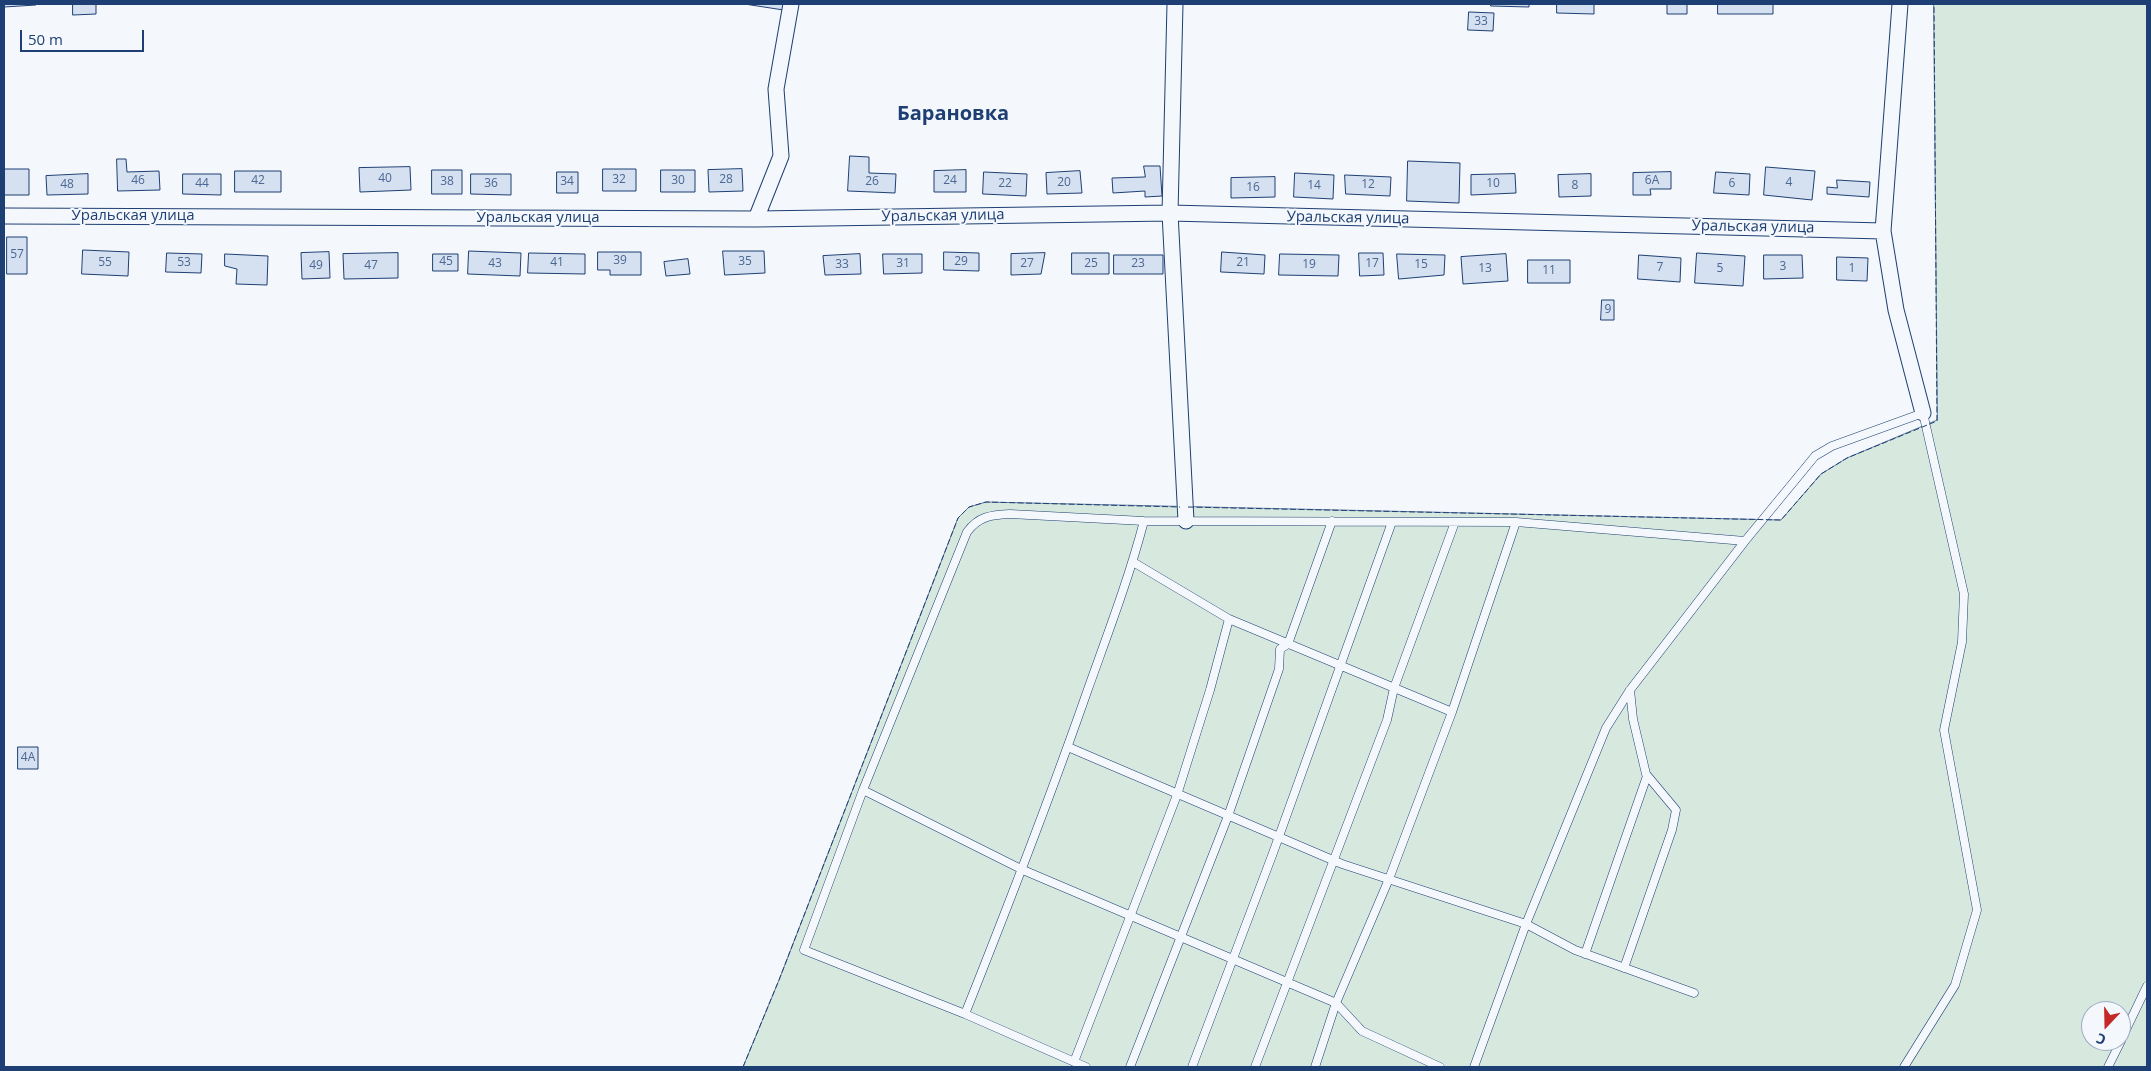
<!DOCTYPE html>
<meta charset="utf-8">
<style>
body{margin:0}
#map{position:relative;width:2151px;height:1071px;overflow:hidden;background:#f4f7fb;font-family:"Open Sans",sans-serif}
canvas{display:block}
.frame{position:absolute;inset:0;border:5px solid #1d3f73;pointer-events:none}
.north{position:absolute;left:2081px;top:1001px;width:50px;height:50px;box-sizing:border-box;background:#f4f7fb;border:1px solid #9eadc5;border-radius:50%;rotate:201deg;font-size:14px;font-weight:700;line-height:20px;text-align:center;color:#1d3f73}
.north::after{content:'';display:block;margin:auto;width:18px;height:22px;background:#c62828;clip-path:polygon(50% 0,100% 100%,50% 72%,0 100%)}
.scale{position:absolute;left:20px;top:30px;width:124px;height:22px;box-sizing:border-box;border:2px solid #1d3f73;border-top:0;padding-left:6px;font-size:15px;line-height:18px;white-space:nowrap;color:#1d3f73;-webkit-text-stroke:4px #f4f7fb;paint-order:stroke}
</style>
<div id="map">
<canvas width="2151" height="1071"></canvas>
<div class="frame"></div>
<div class="north">С</div>
<div class="scale">50 m</div>
</div>
<script>
const ctx = document.querySelector('canvas').getContext('2d');
ctx.lineJoin = 'round';
function fillPath(path, color) { ctx.fillStyle = color; ctx.fill(path, 'evenodd'); }
function stroke(path, color, width, dash) { ctx.strokeStyle = color; ctx.lineWidth = width; ctx.lineCap = dash ? 'butt' : 'round'; ctx.setLineDash(dash || []); ctx.stroke(path); }
function label(font, color, halo, rows, align = 'center') {
  ctx.font = font + ' "Open Sans",sans-serif'; ctx.lineWidth = 4; ctx.setLineDash([]); ctx.textBaseline = 'middle'; ctx.strokeStyle = halo; ctx.fillStyle = color; for (const [text, x, y, turn = 0] of rows) {
    ctx.save(); ctx.translate(x, y); ctx.rotate((+turn || 0) * Math.PI / 180); ctx.textAlign = isNaN(turn) ? turn : align; if (halo) ctx.strokeText(text, 0, 0); ctx.fillText(text, 0, 0); ctx.restore();
  }
}
const green = new Path2D(`
 M1934 4H2147V1067H743L779 980 958 518 969 507 986 502 1781 520 1821 474 1847 458 1937 420ZM2091 1011H2121V1041H2091Z`);
fillPath(green, '#d7e8df');
stroke(green, '#687fa3', 1);
const building = new Path2D(`
 M4 4H36V5L4 7Z
 M73 4H96V14L73 15Z
 M745 4H787L786 10Z
 M1491 4H1529V7L1491 6Z
 M1557 4H1594V14L1557 13Z
 M1659 4H1687V14H1667V5Z
 M1718 4H1773V14H1718Z
 M1469 12 1494 13 1493 31 1468 30Z
 M850 156 869 157V173L896 174 895 193 848 191Z
 M117 159H126L127 172 159 171 160 190 118 191Z
 M1408 161 1460 163 1459 203 1407 201Z
 M1144 166H1160L1162 196 1145 197V191L1113 193 1112 178 1145 177Z
 M410 167 411 190 360 192 359 168Z
 M1766 167 1815 171 1812 200 1764 195Z
 M4 169H29V195H4Z
 M603 169H636V191H603Z
 M742 169 743 191 709 192 708 170Z
 M432 170H462V194H432Z
 M661 170H695V192H661Z
 M966 170V192H934V171Z
 M235 171H281V192H235Z
 M1080 171 1082 193 1047 194 1046 173Z
 M557 172H578V193H557Z
 M984 172 1027 174 1026 196 983 194Z
 M1671 172V189H1650L1651 195H1633V173Z
 M1716 172 1750 174 1749 195 1714 193Z
 M1295 173 1334 175 1333 199 1294 197Z
 M88 174V194L47 195 46 176Z
 M183 174H221V195L183 194Z
 M471 174H511V195L471 194Z
 M1515 174 1516 193 1471 195V175Z
 M1591 174V196L1559 197 1558 175Z
 M1345 175 1391 177 1390 196 1346 194Z
 M1275 177V197L1231 198V178Z
 M1837 180 1870 182 1869 197 1827 194V187L1837 188Z
 M7 237H27V274H7Z
 M83 250 129 252 128 276 82 274Z
 M469 251 521 253 520 276 468 274Z
 M723 251H764L765 273 725 275Z
 M329 252 330 278 302 279 301 253Z
 M598 252H641V275H610V270H598Z
 M944 252 979 253V271L944 270Z
 M1222 252 1265 255 1264 274 1221 272Z
 M167 253 202 254 201 273 166 272Z
 M398 253V278L344 279 343 254Z
 M529 253 585 254V274L528 273Z
 M1045 253 1041 274 1011 275V254Z
 M1072 253H1109V274H1072Z
 M1359 253H1383L1384 275 1360 276Z
 M1697 253 1745 256 1743 286 1695 283Z
 M225 254 268 256 267 285 236 284 237 269 225 266Z
 M433 254H458V271H433Z
 M860 254 861 274 825 275 823 256Z
 M883 254H922V273L884 274Z
 M1280 254 1339 255 1338 276 1279 275Z
 M1397 254 1445 255 1444 275 1399 279Z
 M1506 254 1508 281 1463 284 1461 257Z
 M1114 255H1163V274H1114Z
 M1639 255 1681 258 1680 282 1638 279Z
 M1764 255H1802L1803 278 1764 279Z
 M1837 257 1868 258 1867 281 1837 280Z
 M688 259 690 274 666 276 664 262Z
 M1528 260H1570V283H1528Z
 M1602 300H1614V320H1601Z
 M18 747H38V769H18Z`);
fillPath(building, '#d5e0f0');
stroke(building, '#1d3f73', 1);
const lane = new Path2D(`
 M1133 562 1229 619 1452 712
 M1068 747 1342 864 1526 924 1575 950 1694 993
 M863 790 1023 870 1336 1003 1362 1031 1440 1067
 M1585 954 1647 776
 M1624 968 1672 830 1676 810 1646 774 1633 719 1630 690
 M965 1014C1008 906 1050 798 1088 689 1108 633 1129 578 1144 521
 M2121 1040 2147 986
 M1074 1062 1177 795 1210 690 1229 619
 M1086 1067 965 1014 804 950 863 790 967 532C979 516 991 515 1010 514L1144 521 1516 522 1745 541 1815 456 1832 446 1923 413 1964 594 1962 642 1944 730 1977 910 1955 985 1904 1067
 M1130 1067 1228 816 1279 669 1280 649 1288 644 1332 521
 M1192 1067 1273 853 1392 522
 M1255 1067 1387 720 1394 688 1455 522
 M1315 1067 1336 1003 1389 879 1452 712 1516 522
 M1474 1067 1526 924 1606 728 1630 690 1745 541
 M2108 1067 2121 1041`);
const street = new Path2D(`
 M1175 4 1170 213 1186 521
 M1900 4 1883 231 1896 310 1923 413
 M4 216 756 219 1170 213 1883 231
 M756 219 781 156 776 89 791 4`);
stroke(lane, '#1d3f73', 9);
stroke(street, '#1d3f73', 17);
stroke(lane, '#f4f7fb', 8);
stroke(street, '#f4f7fb', 15);
stroke(new Path2D(`
 M1188 507 1781 520 1821 474 1847 458 1937 421 1934 4
 M743 1067 779 980 958 518 969 507 986 502 1180 507`), '#1d3f73', 1, [6, 2.5]);
label('12px', '#4b6792', null, [
 ["33",1481,22],
 ["40",385,179],
 ["32",619,180],
 ["28",726,180],
 ["46",138,181],
 ["42",258,181],
 ["30",678,181],
 ["24",950,181],
 ["6А",1652,181],
 ["38",447,182],
 ["34",567,182],
 ["26",872,182],
 ["20",1064,183],
 ["4",1789,183],
 ["44",202,184],
 ["36",491,184],
 ["22",1005,184],
 ["10",1493,184],
 ["6",1732,184],
 ["48",67,185],
 ["12",1368,185],
 ["14",1314,186],
 ["8",1575,186],
 ["16",1253,188],
 ["57",17,255],
 ["39",620,261],
 ["45",446,262],
 ["35",745,262],
 ["29",961,262],
 ["55",105,263],
 ["53",184,263],
 ["41",557,263],
 ["21",1243,263],
 ["43",495,264],
 ["31",903,264],
 ["27",1027,264],
 ["25",1091,264],
 ["23",1138,264],
 ["17",1372,264],
 ["33",842,265],
 ["19",1309,265],
 ["15",1421,265],
 ["49",316,266],
 ["47",371,266],
 ["3",1783,267],
 ["7",1660,268],
 ["13",1485,269],
 ["5",1720,269],
 ["1",1852,269],
 ["11",1549,271],
 ["9",1608,310],
 ["4А",28,758]
]);
label('15px', '#1d3f73', '#f4f7fb', [
 ["Уральская улица",133,216],
 ["Уральская улица",943,216,-1],
 ["Уральская улица",538,218],
 ["Уральская улица",1348,218,1],
 ["Уральская улица",1753,227,1]
]);
label('bold 20px', '#1d3f73', '#f4f7fb', [
 ["Барановка",953,114]
]);
</script>
